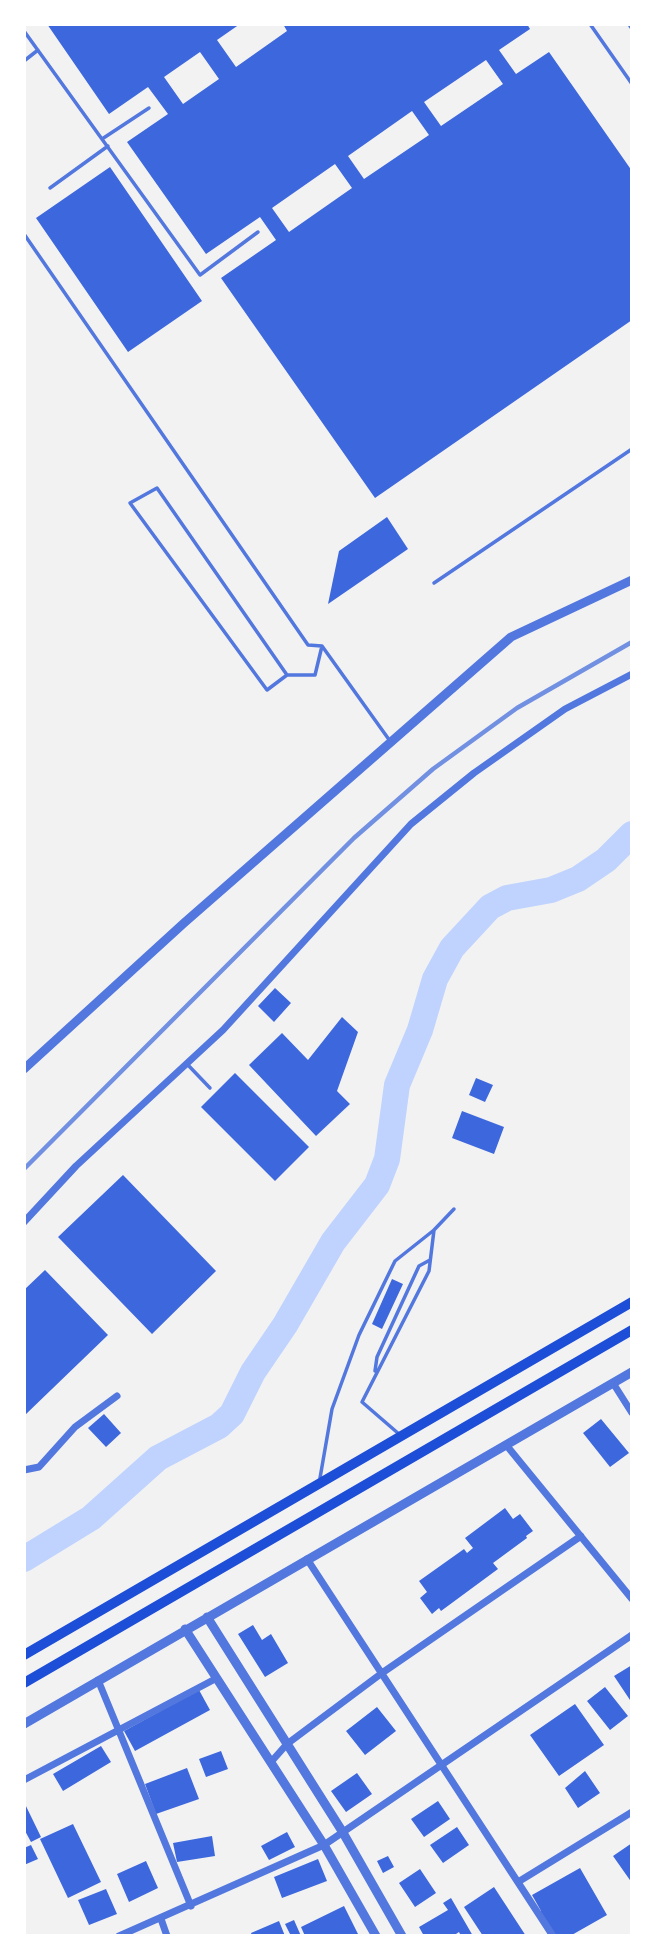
<!DOCTYPE html>
<style>
body{margin:0}
#map{position:relative;width:656px;height:1960px;overflow:hidden;background:#f2f2f2;font-family:Commissioner,sans-serif}
canvas{display:block}
.frame{position:absolute;inset:0;border:26px solid #fff;pointer-events:none}
</style>
<div id="map">
<canvas width="656" height="1960"></canvas>
<div class="frame"></div>
</div>
<script>
const ctx = document.querySelector('canvas').getContext('2d');
ctx.lineJoin = 'round';
function stroke(path, color, width, dash) { ctx.strokeStyle = color; ctx.lineWidth = width; ctx.lineCap = dash ? 'butt' : 'round'; ctx.setLineDash(dash || []); ctx.stroke(path); }
function fillPath(path, color) { ctx.fillStyle = color; ctx.fill(path, 'evenodd'); }
stroke(new Path2D(`
 M24 1559 91 1518 158 1458 219 1426 232 1414 253 1372 285 1325 333 1242 377 1185 387 1159 397 1085 420 1030 435 979 452 948 490 907 507 898 551 890 578 879 606 860 632 834`), '#bfd3fe', 26);
fillPath(new Path2D(`
 M47 24H240L217 40 236 67 287 31 283 24H527L530 29 499 50 516 74 549 52 632 171V320L375 498 221 278 276 240 260 217 206 254 127 142 168 114 148 87 109 114ZM200 52 219 79 183 104 164 77ZM486 60 503 84 441 126 424 102ZM412 111 429 135 364 179 348 156ZM335 164 352 188 289 232 272 208Z
 M110 167 202 301 128 352 36 218Z
 M387 517 408 549 328 604 339 551Z
 M275 988 291 1003 274 1022 258 1006Z
 M342 1017 358 1032 337 1091 350 1104 316 1136 249 1065 282 1033 308 1060Z
 M235 1073 309 1147 275 1181 201 1107Z
 M476 1078 493 1085 485 1102 469 1095Z
 M462 1111 504 1127 494 1154 452 1138Z
 M123 1175 216 1271 152 1334 58 1237Z
 M45 1270 108 1335 24 1416V1290Z
 M392 1279 403 1284 382 1329 372 1324Z
 M104 1414 121 1433 106 1447 88 1428Z
 M601 1419 629 1453 610 1467 583 1433Z
 M505 1508 513 1519 520 1514 533 1531 526 1536 527 1538 493 1563 498 1569 441 1611 439 1608 432 1614 420 1598 427 1592 419 1581 464 1549 467 1553 473 1548 465 1538Z
 M253 1625 262 1640 271 1634 288 1663 265 1677 238 1634Z
 M632 1665V1703L614 1676Z
 M605 1687 628 1716 610 1730 587 1701Z
 M199 1690 210 1710 135 1751 124 1731Z
 M575 1704 604 1745 559 1776 530 1735Z
 M377 1707 396 1731 365 1755 346 1731Z
 M101 1746 111 1762 63 1791 53 1774Z
 M221 1751 228 1769 206 1777 199 1759Z
 M187 1768 199 1799 156 1814 145 1784Z
 M585 1771 600 1793 578 1808 565 1788Z
 M357 1773 372 1794 346 1812 331 1791Z
 M438 1801 450 1819 424 1837 411 1819Z
 M24 1802 41 1837 31 1842 24 1829Z
 M73 1824 101 1882 68 1898 40 1839Z
 M457 1827 469 1845 443 1863 430 1845Z
 M287 1832 295 1847 269 1860 261 1846Z
 M212 1836 215 1856 177 1862 173 1843Z
 M632 1843V1883L613 1856Z
 M31 1845 38 1859 24 1865V1848Z
 M388 1856 394 1867 383 1873 377 1861Z
 M318 1859 327 1881 282 1898 274 1877Z
 M146 1861 158 1888 129 1902 117 1874Z
 M580 1868 607 1915 570 1936H549L536 1914 541 1911 532 1895Z
 M420 1869 436 1893 415 1907 399 1883Z
 M494 1887 526 1936H483L464 1907Z
 M106 1889 117 1914 89 1925 78 1900Z
 M451 1898 473 1936H461L459 1932 453 1936H424L419 1927 448 1910 443 1903Z
 M344 1906 359 1936H305L301 1927Z
 M294 1920 301 1936H291L285 1924Z
 M279 1921 285 1936H252L251 1933Z`), '#3d67dc');
stroke(new Path2D(`
 M590 24 632 84
 M24 31 200 275 258 232
 M24 61 38 50
 M102 139 149 108
 M50 188 108 146
 M24 234 308 645 322 646 315 675H287L267 690 130 503 157 488 287 675
 M434 583 632 449
 M322 646 390 741
 M187 1064 210 1088
 M375 1371 377 1357 419 1266 430 1260
 M399 1434 362 1402 429 1271 434 1230 454 1209
 M320 1478 332 1409 359 1335 395 1261 434 1230`), '#5277de', 3.5);
stroke(new Path2D(`
 M631 24 632 26
 M24 1222 76 1166 223 1030 411 824 474 773 565 709 632 674
 M613 1383 632 1413
 M507 1446 632 1599
 M24 1470 39 1467 75 1427 117 1396
 M307 1559 553 1936
 M98 1680 191 1906
 M271 1762 287 1744 382 1673 581 1536
 M24 1780 217 1678
 M518 1882 632 1812
 M161 1919 167 1936
 M119 1936 324 1845 632 1635`), '#5277de', 7);
stroke(new Path2D(`
 M24 1069 184 923 511 637 632 580
 M207 1617 342 1831 402 1936
 M185 1629 324 1845 376 1936
 M24 1724 632 1372`), '#5277de', 9);
stroke(new Path2D(`
 M24 1655 632 1302
 M24 1683 632 1330`), '#1d4ed8', 10);
stroke(new Path2D(`
 M24 1169 354 838 433 769 517 708 632 642`), '#7290e2', 4.5);
</script>
